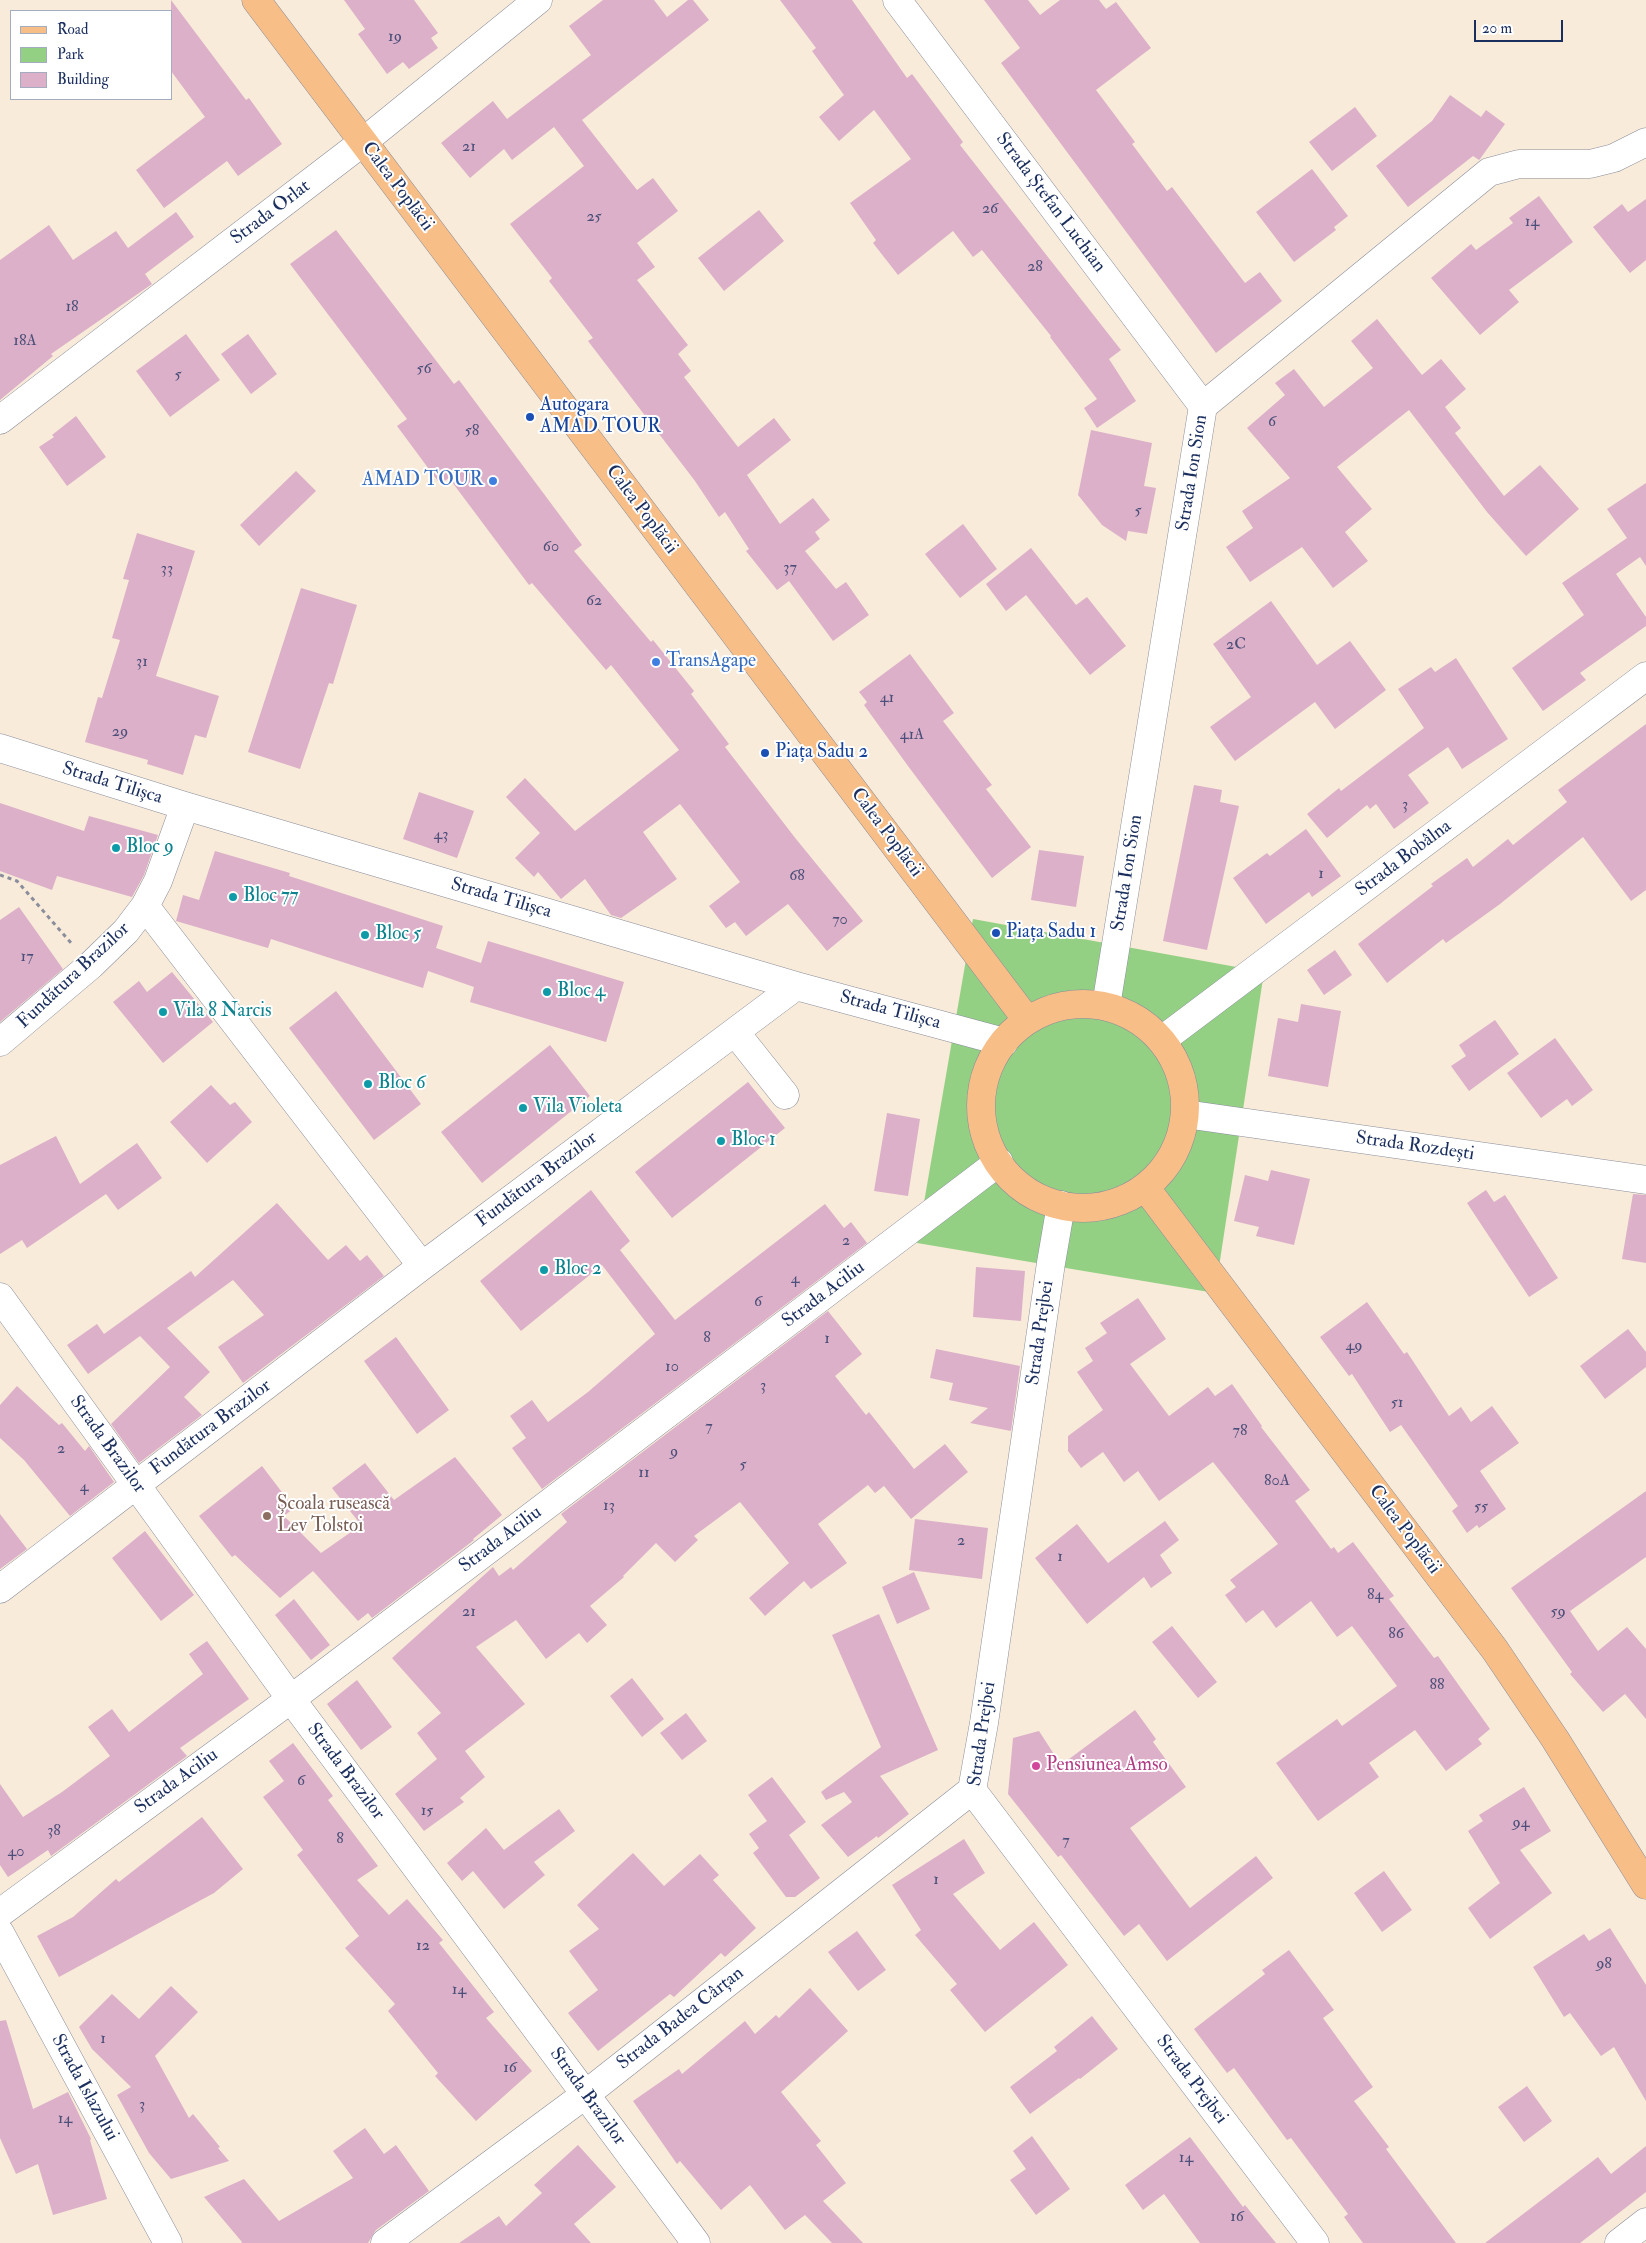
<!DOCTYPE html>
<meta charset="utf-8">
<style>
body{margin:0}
#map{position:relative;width:1646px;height:2243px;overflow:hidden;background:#f8ebd9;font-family:"IM FELL Double Pica",serif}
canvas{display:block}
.legend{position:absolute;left:10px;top:10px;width:162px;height:90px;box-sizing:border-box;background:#fff;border:1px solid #a4acbf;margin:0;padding:6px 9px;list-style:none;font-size:15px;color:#1b2f5e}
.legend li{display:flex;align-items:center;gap:10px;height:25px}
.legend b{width:25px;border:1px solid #a4acbf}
.scale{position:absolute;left:1474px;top:20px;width:89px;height:22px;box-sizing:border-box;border:2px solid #1b2f5e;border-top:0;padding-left:6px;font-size:15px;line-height:18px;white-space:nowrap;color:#1b2f5e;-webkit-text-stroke:4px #fff;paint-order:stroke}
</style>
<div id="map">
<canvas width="1646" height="2243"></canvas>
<ul class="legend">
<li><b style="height:6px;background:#f7be87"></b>Road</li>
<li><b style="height:14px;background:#94d084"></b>Park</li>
<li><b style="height:14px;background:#dcb0c9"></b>Building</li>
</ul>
<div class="scale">20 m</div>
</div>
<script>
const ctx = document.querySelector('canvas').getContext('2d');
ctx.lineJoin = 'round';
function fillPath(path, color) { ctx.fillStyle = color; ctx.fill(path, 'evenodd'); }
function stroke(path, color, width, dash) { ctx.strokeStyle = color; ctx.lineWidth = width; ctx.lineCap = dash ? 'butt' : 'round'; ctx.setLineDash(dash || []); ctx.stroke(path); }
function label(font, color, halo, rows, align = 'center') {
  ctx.font = font + ' "IM FELL Double Pica",serif'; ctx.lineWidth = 4; ctx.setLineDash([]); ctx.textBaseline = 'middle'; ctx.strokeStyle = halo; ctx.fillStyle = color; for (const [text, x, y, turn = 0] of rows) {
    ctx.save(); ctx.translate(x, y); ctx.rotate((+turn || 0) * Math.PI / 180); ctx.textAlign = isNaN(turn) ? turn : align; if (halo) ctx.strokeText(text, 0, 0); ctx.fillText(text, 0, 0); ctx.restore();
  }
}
fillPath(new Path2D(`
 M973 919 1264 972 1215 1293 917 1243Z`), '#94d084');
fillPath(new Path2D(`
 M171 0 246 100 249 98 282 144 238 176 227 161 164 208 136 170 205 117 171 71Z
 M344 0H414L438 33 431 38 438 48 409 69 403 62 387 74 358 34 365 29Z
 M603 0H654L667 17 688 0H693L709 20 582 120 637 190 653 178 678 211 637 243 655 267 637 280 688 345 678 354 691 371 684 377 738 447 774 418 791 440 747 475 780 524 813 498 830 520 815 532 820 539 805 551 836 589 846 582 869 615 833 641 789 581 777 590 746 551 749 549 725 512 719 517 695 481 588 341 593 338 549 281 552 278 510 224 584 166 554 127 512 160 504 149 470 178 441 143 493 101 507 119 591 55 569 26Z
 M780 0H852L907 78 912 74 963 142 960 145 1121 350 1109 359 1136 401 1097 428 1084 408 1097 399 1050 337 1051 336 982 250 973 257 953 231 898 275 873 243 876 240 850 203 911 159 874 110 839 141 819 117 844 95 812 51 816 48Z
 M984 0H1028L1040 15 1060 0H1099L1106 9 1116 2 1151 48 1096 90 1135 142 1132 144 1167 191 1172 187 1245 283 1260 272 1282 301 1216 353 1001 63 1020 48Z
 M1450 95 1481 117 1486 110 1505 124 1480 159 1479 160 1473 156 1408 207 1376 166 1432 121Z
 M1355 107 1377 136 1332 171 1309 142Z
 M1312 169 1348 216 1334 227 1336 230 1294 262 1256 212Z
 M1539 196 1573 242 1509 290 1519 302 1480 335 1431 278 1471 244 1476 250 1513 223 1509 218Z
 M1646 199V260L1630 273 1593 227 1622 204 1628 212Z
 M759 210 784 241 724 291 698 258Z
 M176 212 194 237 145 274 152 284 51 354 53 356 0 400V260L49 225 73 260 116 231 128 248Z
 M336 230 454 384 459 380 582 545 574 551 651 642 653 640 694 691 691 694 729 744 725 747 796 839 863 921 827 951 788 904 746 936 735 922 726 928 709 906 740 882 680 804 643 832 677 879 621 918 611 915 585 879 561 899 538 872 534 877 515 858 540 833 506 797 525 778 575 831 679 750 611 665 606 670 532 583 529 585 449 478 440 484 397 426 407 419 290 264Z
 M1377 319 1422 375 1441 359 1466 389 1445 407 1461 428 1455 433 1504 496 1540 465 1579 509 1526 556 1487 512 1409 410 1337 467 1372 509 1345 532 1368 561 1333 588 1302 547 1250 582 1226 547 1253 528 1242 511 1290 478 1247 428 1285 395 1275 383 1294 369 1324 407 1373 368 1351 341Z
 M186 334 220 380 170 417 136 371Z
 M248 334 277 374 251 394 221 354Z
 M76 416 106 457 67 486 39 447 54 437 52 435Z
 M1091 430 1152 443 1144 486 1156 488 1147 534 1128 531 1126 541 1102 525 1078 495Z
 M296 471 316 491 259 546 240 525Z
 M1646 483V566L1640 557 1616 574 1646 617V626L1580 673 1586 680 1543 711 1512 668 1584 615 1562 583 1627 538 1607 509Z
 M963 524 997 569 960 598 925 554Z
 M137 533 195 551 156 676 219 696 206 738 195 735 183 775 147 764 148 760 85 742 98 697 102 698 120 640 112 638 129 580 123 579Z
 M1031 548 1076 605 1087 597 1126 646 1090 675 1026 595 1006 611 986 584Z
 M301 588 357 605 333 684 329 683 300 769 248 752Z
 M1271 601 1317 665 1350 641 1386 690 1335 729 1315 702 1235 761 1210 727 1251 697 1213 644Z
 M910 654 954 713 943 721 992 785 986 789 1031 847 992 878 908 766 864 705 867 702 859 692Z
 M1456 658 1508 739 1462 769 1448 747 1408 775 1429 803 1394 829 1376 804 1370 809 1367 805 1327 838 1307 814 1339 788 1341 791 1424 728 1398 689 1431 667 1435 672Z
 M1646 724V890L1631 901 1583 837 1500 904 1446 943 1443 939 1387 983 1358 944 1433 886 1431 884 1467 858 1473 867 1508 839 1513 845 1567 802 1558 790Z
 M1194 785 1222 790 1220 802 1239 806 1207 950 1163 941Z
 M419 792 474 811 457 858 403 839Z
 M0 803 84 831 89 816 158 835 144 875 132 897 57 876 52 890 0 871Z
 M1306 829 1341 876 1312 897 1309 892 1266 924 1233 878 1267 853 1270 856Z
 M1039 850 1084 856 1076 907 1031 900Z
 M215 851 290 873 289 876 443 926 436 948 481 963 488 941 624 982 606 1042 470 1002 474 987 428 971 423 988 271 939 268 948 176 921 183 895 199 900Z
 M19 907 63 969 0 1022V920Z
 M1335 950 1352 975 1324 995 1307 970Z
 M172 972 213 1022 163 1063 113 1002 139 981 147 992Z
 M336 991 421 1104 374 1140 289 1028Z
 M1301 1004 1341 1011 1328 1087 1268 1076 1278 1018 1298 1022Z
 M1495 1020 1519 1054 1469 1091 1451 1066 1466 1056 1459 1045Z
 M1555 1038 1593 1090 1572 1106 1567 1099 1541 1118 1507 1073Z
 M550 1045 590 1096 482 1183 441 1132Z
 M748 1082 785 1128 672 1218 635 1172Z
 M211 1085 230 1105 235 1102 252 1122 207 1163 170 1122Z
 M887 1113 920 1119 908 1196 874 1191Z
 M56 1136 80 1184 137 1143 162 1178 118 1210 106 1194 27 1248 22 1240 0 1254V1165Z
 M1271 1170 1310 1179 1294 1245 1256 1236 1259 1227 1234 1221 1245 1175 1268 1181Z
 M591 1190 630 1241 620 1250 675 1320 825 1204 844 1228 851 1222 867 1243 542 1489 512 1448 526 1438 510 1416 532 1400 548 1422 588 1392 655 1334 602 1265 521 1331 480 1281Z
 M1486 1190 1494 1202 1505 1195 1558 1278 1529 1297 1467 1203Z
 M1633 1194 1646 1195V1263L1622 1259Z
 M277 1203 328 1260 346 1245 360 1261 367 1255 384 1276 243 1383 218 1347 264 1315 233 1280 167 1328 210 1372 184 1397 202 1415 139 1463 111 1424 170 1367 140 1336 88 1374 67 1345 97 1324 104 1334 191 1271 195 1277Z
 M976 1267 1025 1271 1021 1321 973 1317Z
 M1138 1298 1166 1339 1130 1364 1169 1416 1208 1387 1215 1396 1232 1384 1262 1426 1261 1427 1310 1490 1295 1501 1331 1549 1334 1547 1338 1553 1353 1542 1394 1596 1389 1599 1434 1658 1438 1656 1490 1729 1478 1739 1482 1744 1446 1771 1415 1730 1369 1763 1379 1777 1318 1821 1276 1763 1337 1719 1342 1726 1397 1686 1352 1626 1337 1637 1311 1601 1276 1628 1263 1610 1246 1623 1225 1595 1236 1587 1230 1580 1278 1544 1213 1462 1159 1501 1138 1471 1124 1482 1103 1452 1081 1468 1068 1451V1436L1103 1410 1077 1372 1093 1361 1085 1348 1107 1333 1100 1323Z
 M1367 1302 1404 1354 1407 1352 1449 1416 1461 1407 1471 1422 1492 1406 1519 1443 1480 1471 1506 1509 1479 1528 1477 1525 1467 1533 1452 1511 1458 1506 1401 1425 1390 1432 1352 1374 1349 1376 1320 1337Z
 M828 1311 862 1354 835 1376 866 1415 869 1412 914 1469 945 1444 968 1472 911 1519 884 1486 875 1493 868 1485 818 1524 847 1563 811 1589 804 1581 765 1616 749 1598 789 1563 740 1502 694 1536 698 1540 675 1562 656 1543 623 1576 624 1577 590 1606 607 1625 587 1643 579 1633 546 1659 516 1620 476 1647 525 1704 465 1751 485 1777 460 1798 464 1802 424 1831 395 1794 437 1759 417 1733 441 1713 392 1658 493 1567 499 1576 511 1567 513 1570 567 1522 561 1514Z
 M1628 1329 1646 1352V1367L1605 1399 1580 1366Z
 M396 1337 449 1410 417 1434 364 1361Z
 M936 1349 1020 1366 1011 1431 970 1423 988 1408 949 1400 953 1383 930 1378Z
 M17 1386 59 1425 62 1423 85 1451 89 1446 114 1482 70 1516 24 1460 0 1438V1405Z
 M455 1457 502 1515 473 1539 474 1540 372 1618 368 1613 358 1621 313 1571 280 1598 235 1555 232 1557 199 1516 262 1466 294 1508 284 1516 321 1553 361 1525 332 1488 365 1463 394 1500Z
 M1646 1491V1557L1570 1611 1598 1651 1627 1627 1646 1649V1719L1625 1694 1603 1712 1570 1674 1572 1672 1511 1588Z
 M0 1514 27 1549 0 1569Z
 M915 1519 988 1528 982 1579 909 1570Z
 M1165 1521 1179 1540 1160 1555 1172 1573 1151 1588 1144 1577 1087 1624 1035 1558 1077 1524 1108 1563Z
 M145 1531 194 1595 161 1621 112 1558Z
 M914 1572 930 1609 897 1624 882 1587Z
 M294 1599 330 1645 311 1660 275 1615Z
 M879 1614 938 1750 880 1776 909 1814 878 1838 877 1836 848 1857 821 1825 852 1802 844 1792 826 1800 821 1792 881 1747 832 1635Z
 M1172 1626 1217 1682 1198 1698 1152 1642Z
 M207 1641 249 1699 180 1748 187 1756 51 1856 48 1850 8 1877 0 1865V1784L23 1817 62 1792 110 1756 88 1727 112 1709 129 1732 203 1674 189 1654Z
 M632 1678 664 1719 642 1737 610 1696Z
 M357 1680 392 1727 361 1750 327 1704Z
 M1135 1710 1156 1739 1153 1742 1186 1787 1130 1828 1190 1908 1256 1856 1273 1878 1167 1961 1139 1924 1124 1936 1061 1855 1058 1857 1008 1794 1013 1738 1039 1731 1061 1765Z
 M686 1713 707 1741 682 1760 660 1733Z
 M293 1743 333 1796 328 1800 378 1866 357 1880 389 1915 407 1899 443 1940 439 1943 494 2012 486 2018 532 2071 476 2121 435 2076 438 2073 388 2011 395 2004 345 1948 359 1936 297 1855 303 1850 263 1797 284 1781 269 1761Z
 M772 1777 806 1822 789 1835 820 1878 795 1897H786L753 1853 759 1848 749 1834 767 1821 748 1795Z
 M1524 1787 1551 1831 1520 1850 1552 1893 1490 1939 1468 1908 1500 1883 1468 1831 1483 1821 1479 1815Z
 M559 1809 575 1831 534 1862 545 1875 504 1909 473 1871 462 1881 447 1863 486 1828 504 1850Z
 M202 1817 243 1869 214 1893 59 1977 37 1936 73 1917 116 1879 119 1882Z
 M964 1839 985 1873 953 1894 1000 1950 1034 1922 1068 1965 985 2032 950 1990 957 1984 915 1935 921 1930 892 1885Z
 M633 1853 664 1886 700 1854 719 1875 713 1880 756 1928 725 1957 721 1953 674 1997 670 1994 598 2051 568 2013 598 1990 569 1951 599 1929 577 1905Z
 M1384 1871 1412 1910 1382 1932 1354 1893Z
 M1610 1928 1646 1985V2101L1614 2047 1601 2056 1570 2013 1564 2017 1533 1967 1584 1934 1589 1941Z
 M857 1931 886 1970 858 1991 828 1952Z
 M1289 1950 1334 2010 1323 2018 1373 2087 1354 2101 1389 2147 1386 2149 1456 2243H1363L1344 2217 1348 2214 1291 2138 1287 2140 1234 2068 1227 2073 1194 2029 1265 1974 1262 1970Z
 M171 1986 198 2012 155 2056 189 2118 193 2114 220 2147 218 2148 229 2161 171 2179 149 2153 117 2095 131 2087 92 2049 79 2027 112 1994 139 2019Z
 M810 1988 848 2031 781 2092 821 2141 816 2145 846 2183 823 2201 863 2243H832L805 2215 785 2230 750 2185 721 2210 680 2161 677 2164 633 2101 679 2069 682 2074 745 2021 755 2034 776 2015 779 2018Z
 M1092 2016 1118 2049 1080 2079 1079 2078 1030 2114 1010 2087 1057 2051 1054 2047Z
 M6 2020 33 2109 68 2092 91 2139 90 2140 107 2199 53 2215 38 2164 16 2174 0 2138V2021Z
 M1527 2086 1552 2121 1524 2142 1498 2107Z
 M365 2128 384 2154 396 2145 429 2191 376 2230 368 2243H241L242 2242 204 2197 244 2179 279 2221 353 2178 333 2151Z
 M1032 2136 1070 2189 1036 2215 1010 2180 1026 2169 1013 2151Z
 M1190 2137 1243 2207 1245 2205 1276 2243H1200L1164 2194 1143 2210 1125 2185Z
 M578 2145 616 2187 574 2224 591 2243H459L499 2216 506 2226 542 2193 534 2185Z
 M1646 2146V2192L1580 2243H1485L1598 2157 1611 2174Z`), '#dcb0c9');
const minor = new Path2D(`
 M897 0 1203 406
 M0 420 363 142 538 0
 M0 748 185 806 796 986 1004 1042
 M145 906 422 1266
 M1106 1006 1203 406 1489 172 1519 164H1590L1614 158 1646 142
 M735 1032 785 1095
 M1162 1040 1646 676
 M0 1042 91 965 126 931 145 906 158 881 185 806
 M1185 1114 1646 1180
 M1061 1205 1051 1263 984 1723 972 1790 1315 2243
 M0 1297 291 1699 696 2243
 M0 1589 422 1266 796 986
 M0 1913 291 1699 999 1162
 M0 1933 168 2243
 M385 2243 586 2094 972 1790
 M1619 2243 1646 2222`);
const major = new Path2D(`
 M256 0 1027 1020
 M981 1106a102 102 0 1 1 204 0a102 102 0 1 1-204 0Z
 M1145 1187 1495 1650 1555 1739 1646 1885`);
stroke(minor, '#8a8d9c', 29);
stroke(major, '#8a8d9c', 29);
stroke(new Path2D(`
 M0 875 17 881 72 944`), '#8a8d9c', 3, [4, 4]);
stroke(minor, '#fff', 28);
stroke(major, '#f7be87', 28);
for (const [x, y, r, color] of [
 [530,417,5,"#1a4fb4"],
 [493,481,5,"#3f7fe0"],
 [656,662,5,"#3f7fe0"],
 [765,753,5,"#1a4fb4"],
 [116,848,5,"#0f9aa8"],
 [233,897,5,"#0f9aa8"],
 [996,933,5,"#1a4fb4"],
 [365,935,5,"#0f9aa8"],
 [547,992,5,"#0f9aa8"],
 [163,1012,5,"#0f9aa8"],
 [368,1084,5,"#0f9aa8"],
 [523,1108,5,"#0f9aa8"],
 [721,1141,5,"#0f9aa8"],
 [544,1270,5,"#0f9aa8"],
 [267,1516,5,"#8d6e63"],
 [1036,1766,5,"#d1479c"]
]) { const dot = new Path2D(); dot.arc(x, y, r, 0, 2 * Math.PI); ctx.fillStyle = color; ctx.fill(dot); stroke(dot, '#fff', 2); }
label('16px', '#4b4f79', null, [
 ["19",395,38],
 ["21",469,148],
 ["26",990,210],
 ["25",594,218],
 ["14",1532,223],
 ["28",1035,268],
 ["18",72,308],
 ["18A",25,342],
 ["56",424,370],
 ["5",178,376],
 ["6",1272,423],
 ["58",472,432],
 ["5",1138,512],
 ["60",551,548],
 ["37",790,569],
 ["33",167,570],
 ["62",594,602],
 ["2C",1236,646],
 ["31",142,663],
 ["41",887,699],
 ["29",120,733],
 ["41A",912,736],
 ["3",1405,806],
 ["43",441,836],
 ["1",1321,875],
 ["68",797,877],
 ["70",840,921],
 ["17",27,958],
 ["2",846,1242],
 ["4",795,1280],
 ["6",758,1303],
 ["8",707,1339],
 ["1",827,1340],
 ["49",1354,1347],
 ["10",672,1368],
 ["3",763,1387],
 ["51",1397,1404],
 ["7",709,1428],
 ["78",1240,1432],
 ["2",61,1450],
 ["9",674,1453],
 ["5",743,1466],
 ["11",644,1474],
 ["80A",1277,1482],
 ["4",84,1488],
 ["13",609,1507],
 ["55",1481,1508],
 ["2",961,1542],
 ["1",1060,1558],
 ["84",1375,1596],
 ["21",469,1613],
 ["59",1558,1613],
 ["86",1396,1635],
 ["88",1437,1686],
 ["6",301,1782],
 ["15",427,1812],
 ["94",1521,1824],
 ["38",54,1832],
 ["8",340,1840],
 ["7",1066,1842],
 ["40",16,1853],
 ["1",936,1881],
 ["12",423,1947],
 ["98",1604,1965],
 ["14",459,1991],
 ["1",103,2040],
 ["16",510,2069],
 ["3",142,2106],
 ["14",65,2120],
 ["14",1186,2159],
 ["16",1237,2218]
]);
label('19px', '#1b2f5e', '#fff', [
 ["Calea Poplăcii",397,187,53],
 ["Strada Ștefan Luchian",1050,203,53],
 ["Strada Orlat",271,213,-37],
 ["Strada Ion Sion",1193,473,-81],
 ["Calea Poplăcii",641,510,53],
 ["Strada Tilișca",112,784,17],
 ["Calea Poplăcii",886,833,53],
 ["Strada Bobâlna",1404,859,-37],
 ["Strada Ion Sion",1128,873,-81],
 ["Strada Tilișca",501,899,16],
 ["Fundătura Brazilor",74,976,-43],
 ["Strada Tilișca",890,1011,15],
 ["Strada Rozdești",1415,1147,8],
 ["Fundătura Brazilor",537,1180,-37],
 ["Strada Aciliu",824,1295,-37],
 ["Strada Prejbei",1041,1333,-82],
 ["Fundătura Brazilor",211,1428,-37],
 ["Strada Brazilor",107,1445,54],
 ["Calea Poplăcii",1404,1530,53],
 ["Strada Aciliu",501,1540,-37],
 ["Strada Prejbei",983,1734,-82],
 ["Strada Brazilor",345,1772,53],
 ["Strada Aciliu",177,1782,-36],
 ["Strada Badea Cârțan",681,2019,-38],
 ["Strada Prejbei",1191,2080,53],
 ["Strada Islazului",84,2088,61],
 ["Strada Brazilor",587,2097,54]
]);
label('19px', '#164399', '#fff', [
 ["Autogara",540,406],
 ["AMAD TOUR",540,428],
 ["Piața Sadu 2",775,753],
 ["Piața Sadu 1",1006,933]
], 'left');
label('19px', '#366cbe', '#fff', [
 ["AMAD TOUR",483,481],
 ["TransAgape",666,662,"left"]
], 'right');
label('19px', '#0d838f', '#fff', [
 ["Bloc 9",126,848],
 ["Bloc 77",243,897],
 ["Bloc 5",375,935],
 ["Bloc 4",557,992],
 ["Vila 8 Narcis",173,1012],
 ["Bloc 6",378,1084],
 ["Vila Violeta",533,1108],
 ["Bloc 1",731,1141],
 ["Bloc 2",554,1270]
], 'left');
label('19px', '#785e54', '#fff', [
 ["Școala rusească",277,1505],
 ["Lev Tolstoi",277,1527]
], 'left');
label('19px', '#b23c85', '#fff', [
 ["Pensiunea Amso",1046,1766]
], 'left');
</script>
